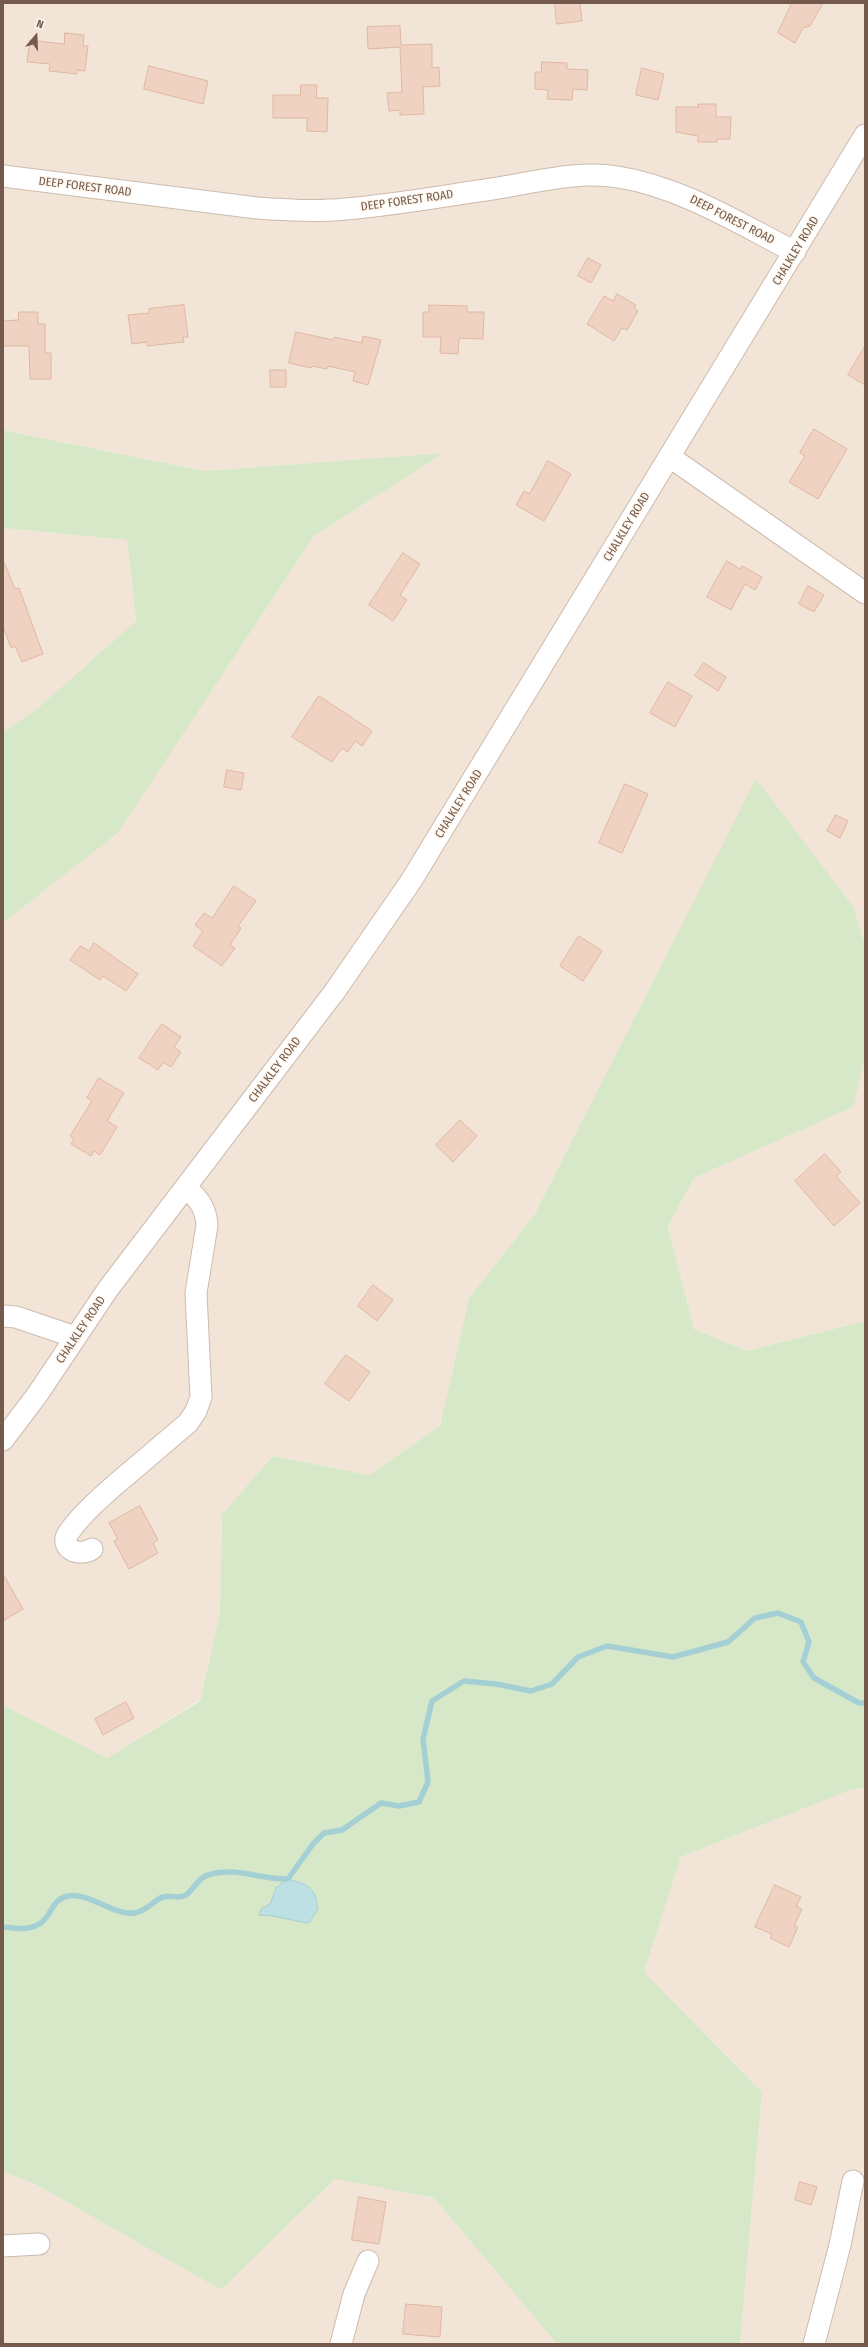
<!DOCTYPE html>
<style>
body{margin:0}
#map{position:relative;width:868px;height:2347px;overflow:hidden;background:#fbf3e8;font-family:"Fira Sans Condensed",sans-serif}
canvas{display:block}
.frame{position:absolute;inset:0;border:4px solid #745a4d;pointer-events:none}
.north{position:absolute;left:16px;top:16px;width:40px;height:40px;-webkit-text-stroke:3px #fef7ee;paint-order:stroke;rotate:19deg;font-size:11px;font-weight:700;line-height:16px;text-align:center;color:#745a4d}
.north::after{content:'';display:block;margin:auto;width:14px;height:18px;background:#745a4d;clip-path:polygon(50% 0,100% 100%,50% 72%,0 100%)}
</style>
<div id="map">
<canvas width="868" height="2347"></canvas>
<div class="frame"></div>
<div class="north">N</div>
</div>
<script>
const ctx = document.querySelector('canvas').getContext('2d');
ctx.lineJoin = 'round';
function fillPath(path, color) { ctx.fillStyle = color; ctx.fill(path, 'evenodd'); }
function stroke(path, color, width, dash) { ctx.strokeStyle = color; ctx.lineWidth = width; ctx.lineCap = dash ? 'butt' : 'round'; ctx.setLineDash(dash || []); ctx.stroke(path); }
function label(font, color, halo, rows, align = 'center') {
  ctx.font = font + ' "Fira Sans Condensed",sans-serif'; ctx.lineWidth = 3; ctx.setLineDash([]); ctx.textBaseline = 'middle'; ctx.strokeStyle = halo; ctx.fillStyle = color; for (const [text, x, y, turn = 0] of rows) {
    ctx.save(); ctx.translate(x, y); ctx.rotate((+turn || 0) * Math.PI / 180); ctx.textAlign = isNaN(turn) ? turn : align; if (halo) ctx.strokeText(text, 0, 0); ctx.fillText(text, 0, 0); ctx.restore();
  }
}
fillPath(new Path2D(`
 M3 3H865V947L854 908 535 1214 469 1298 440 1426 369 1475 273 1456 222 1514 220 1613 200 1700 107 1758 3 1705V923L118 833 314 536 444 453 204 471 3 430Z
 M3 528 127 540 136 621 38 708 3 732Z
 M865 1058V1321L747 1351 694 1329 668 1226 694 1178 852 1107Z
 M865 1788V2344H740L762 2092 644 1972 681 1857 853 1789Z
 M3 2172 33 2183 221 2290 335 2179 434 2198 557 2344H3Z`), '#f2e5d7');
fillPath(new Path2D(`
 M3 430 204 471 444 453 314 536 118 833 3 923V732L38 708 136 621 127 540 3 528Z
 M756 779 854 908 865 947V1058L853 1107 694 1178 668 1226 694 1329 747 1351 865 1321V1788L853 1789 681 1857 644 1972 762 2092 740 2344H557L434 2198 335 2179 221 2290 33 2183 3 2172V1705L107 1758 200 1701 220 1613 222 1514 273 1456 369 1475 440 1426 469 1298 535 1214Z`), '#d6e8c7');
const water = new Path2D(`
 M288 1879C309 1885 315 1887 318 1909L309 1923C290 1921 278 1915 259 1915L261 1909 270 1904 276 1888Z`);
fillPath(water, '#bde0e4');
stroke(water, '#a4cfd5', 1);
stroke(new Path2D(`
 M3 1927C14 1928 28 1931 39 1924 52 1917 51 1899 68 1896 89 1892 114 1916 134 1913 148 1911 153 1900 163 1897 171 1894 179 1900 186 1895 193 1890 199 1877 208 1875 235 1866 261 1880 288 1879L313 1844 324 1833 342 1830 381 1803 399 1806 419 1802 428 1782 423 1739 432 1701 464 1681 496 1684 531 1691 552 1684 578 1657 607 1646 673 1657 728 1642 755 1618 778 1613 801 1622 809 1642 803 1662 814 1678 859 1703H865`), '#a4cfd5', 5.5);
const building = new Path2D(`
 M555 3H580L582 21 557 24Z
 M792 3H823L810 26 803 28 795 43 778 33Z
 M400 26 401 45 432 44V68L439 67 440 86 423 87 424 114 400 115V110L389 111 387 93 402 92 400 47 368 49 367 27Z
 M65 33 84 35 83 46H88L85 71 77 70V74L49 71 50 64 27 62 30 40 64 44Z
 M542 62 567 63V69L588 70 587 90 573 89 572 100 547 99 548 90 535 89V72H541Z
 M149 66 208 81 203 104 144 89Z
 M642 68 664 74 658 100 636 95Z
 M301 85H317L316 98H328L327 132 307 131V118H273V95H300Z
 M698 104H716V117H731L730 139H717V142H698V136L676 132V107H698Z
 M588 258 601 265 591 283 578 276Z
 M617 294 636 305 634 308 638 311 627 330 622 328 614 341 587 324 604 296 613 301Z
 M184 305 188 337H183L184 342 147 346V342L132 344 128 315 149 313V309Z
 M429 305 467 306V312H484L483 339 459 338 458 354 440 353 441 337H423V312H429Z
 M19 312H38V324H45V353H51V379H30L29 346H3V321L18 320Z
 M296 332 333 340 334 337 362 343 363 336 381 340 368 385 353 381 355 372 328 366 327 369 312 366 311 368 289 363Z
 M865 346V385L848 375Z
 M270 370H286V387H271Z
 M814 429 847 449 818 499 789 482 805 456 800 453Z
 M548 461 571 474 544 521 516 505 524 491 529 494Z
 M403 553 420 564 400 595 407 600 393 621 369 605Z
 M3 560 15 589 19 588 43 654 22 662 15 646 11 648 3 626Z
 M727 561 740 569 742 566 762 577 755 590 745 584 731 610 707 597Z
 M808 586 824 595 814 612 799 604Z
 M704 663 726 677 718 691 695 676Z
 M668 682 692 696 675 727 650 713Z
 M319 696 372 731 362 746 355 741 348 752 342 748 332 762 292 737Z
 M227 770 244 773 241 790 224 787Z
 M625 784 648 794 622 853 599 843Z
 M836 815 848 821 840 838 827 831Z
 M234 886 256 901 238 926 241 928 230 945 235 948 222 966 193 946 203 931 195 925 204 913 212 918Z
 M579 936 602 951 583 981 560 966Z
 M94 943 138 974 126 991 103 976 100 980 70 960 80 946 89 951Z
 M162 1024 181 1037 174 1047 181 1052 171 1067 163 1062 158 1070 139 1058Z
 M99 1078 124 1093 107 1121 117 1127 100 1155 94 1151 91 1156 71 1144 74 1138 70 1136 92 1101 87 1098Z
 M460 1120 477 1136 453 1162 436 1145Z
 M825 1154 841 1172 836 1176 860 1203 834 1226 795 1181Z
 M373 1285 393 1300 377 1321 358 1306Z
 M346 1355 370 1372 349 1401 325 1384Z
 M140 1506 158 1540 153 1543 158 1553 129 1569 114 1541 118 1539 109 1523Z
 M3 1574 23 1609 3 1621Z
 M126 1702 134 1718 103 1735 95 1719Z
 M775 1885 801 1897 796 1906 802 1909 794 1926 798 1927 789 1947 770 1938 772 1934 755 1927Z
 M800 2182 817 2187 811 2205 795 2200Z
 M359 2197 386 2202 379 2244 352 2240Z
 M406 2304 442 2307 440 2337 403 2334Z`);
fillPath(building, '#efd2c1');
stroke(building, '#e1b8a2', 1);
const minor = new Path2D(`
 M3 176 257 208C286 210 316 212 345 209 394 205 443 196 492 189 532 183 577 170 618 177 681 187 738 223 795 252
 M670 457 865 593
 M3 1316 16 1317 75 1337
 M3 1440 37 1395 108 1289 335 991 411 881 865 135
 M92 1549C78 1558 58 1547 69 1532 82 1514 99 1499 116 1484 140 1464 164 1443 188 1423L196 1411 201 1397 196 1293 207 1225C206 1208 199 1199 186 1188
 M3 2246 39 2244
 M341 2344 354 2294 368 2261
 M814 2344 840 2245 853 2181`);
stroke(minor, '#cdbbae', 23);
stroke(minor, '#fff', 21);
label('12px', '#745a4d', '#fef7ee', [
 ["DEEP FOREST ROAD",85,187,7],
 ["DEEP FOREST ROAD",407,201,-8],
 ["DEEP FOREST ROAD",732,220,27],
 ["CHALKLEY ROAD",796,251,-59],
 ["CHALKLEY ROAD",627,527,-59],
 ["CHALKLEY ROAD",459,804,-58],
 ["CHALKLEY ROAD",275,1070,-53],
 ["CHALKLEY ROAD",81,1330,-56]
]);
</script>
